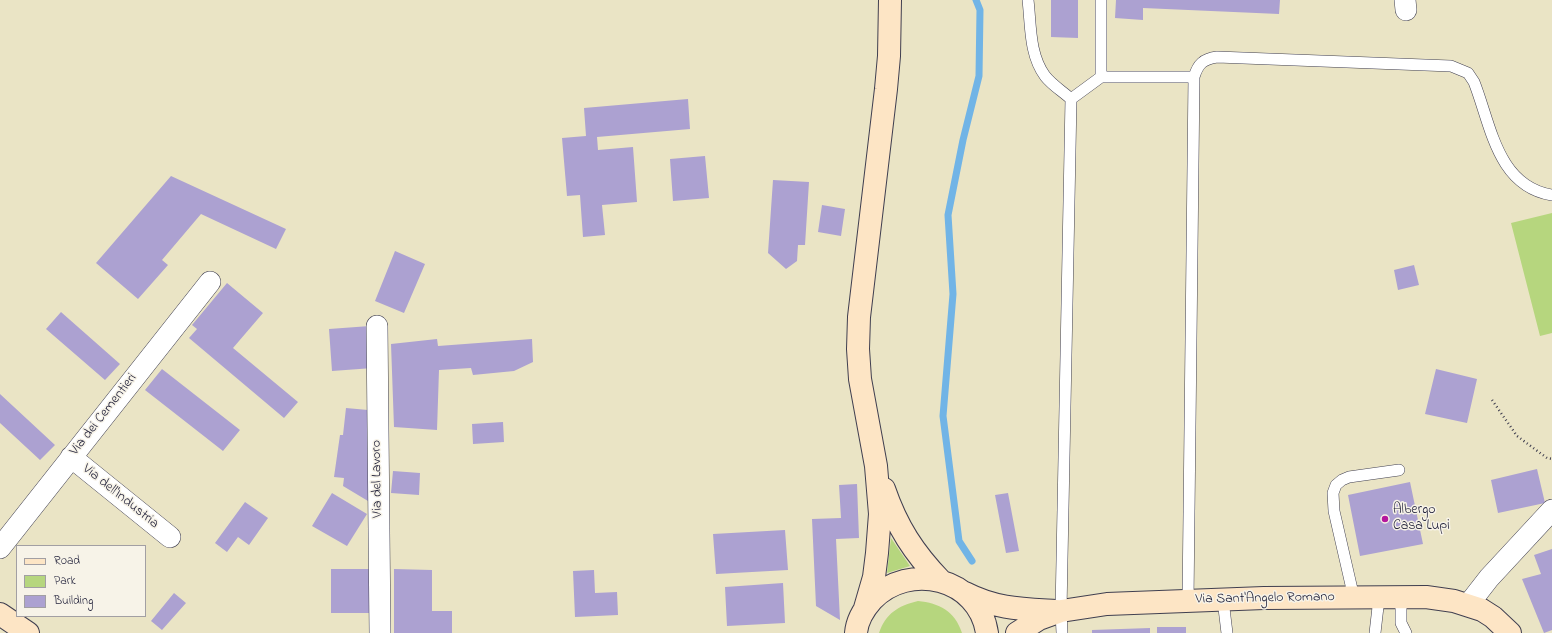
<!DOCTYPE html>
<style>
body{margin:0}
#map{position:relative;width:1552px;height:633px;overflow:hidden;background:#eae4c5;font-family:"Indie Flower",sans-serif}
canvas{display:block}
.legend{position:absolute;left:16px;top:545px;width:130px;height:72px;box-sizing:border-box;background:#f7f3e8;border:1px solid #a29fa3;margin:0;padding:5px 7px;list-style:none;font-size:12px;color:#22223b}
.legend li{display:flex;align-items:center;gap:8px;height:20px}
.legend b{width:20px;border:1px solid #a29fa3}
</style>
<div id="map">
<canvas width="1552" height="633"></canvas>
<ul class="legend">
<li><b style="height:5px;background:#fde5c5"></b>Road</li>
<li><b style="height:11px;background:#b6d67e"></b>Park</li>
<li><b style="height:11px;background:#aca1d1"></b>Building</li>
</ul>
</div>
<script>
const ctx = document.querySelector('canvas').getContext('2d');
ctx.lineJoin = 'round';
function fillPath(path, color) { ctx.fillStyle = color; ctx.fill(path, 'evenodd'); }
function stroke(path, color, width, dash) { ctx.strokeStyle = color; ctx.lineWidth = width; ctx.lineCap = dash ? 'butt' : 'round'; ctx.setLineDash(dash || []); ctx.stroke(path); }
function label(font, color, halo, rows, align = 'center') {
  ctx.font = font + ' "Indie Flower",sans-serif'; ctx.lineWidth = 3; ctx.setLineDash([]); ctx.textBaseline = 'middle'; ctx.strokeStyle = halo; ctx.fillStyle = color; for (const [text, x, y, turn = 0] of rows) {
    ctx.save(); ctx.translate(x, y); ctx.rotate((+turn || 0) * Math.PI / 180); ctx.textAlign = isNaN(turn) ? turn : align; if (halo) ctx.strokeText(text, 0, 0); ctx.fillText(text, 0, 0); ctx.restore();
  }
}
fillPath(new Path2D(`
 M1552 213V333L1540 336 1511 223Z
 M891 538 910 566 887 573Z
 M918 601C939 603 955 611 962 633H879C886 613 898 606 918 601Z`), '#b6d67e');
stroke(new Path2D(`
 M972 561 959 541 943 416 953 294 948 215 963 140 979 76 980 10 976 0`), '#71b4e6', 7);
fillPath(new Path2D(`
 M1051 0H1078V38L1051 37Z
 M1116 0H1280L1279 14 1143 8V20L1115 18Z
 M688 99 690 129 597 137 598 150 633 147 637 202 602 205 605 235 583 237 580 195 567 196 562 138 586 136 584 108Z
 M705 156 709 198 673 201 670 159Z
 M171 176 286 229 276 249 201 214 162 260 168 265 138 299 96 263Z
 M773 180 809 182 805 245H798L797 261 786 269 768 253Z
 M822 205 845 209 841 236 818 232Z
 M395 251 425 264 404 313 375 301Z
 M1414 265 1419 285 1398 290 1394 270Z
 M227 283 263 313 233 348 298 402 284 418 189 338 197 329 192 325Z
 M61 312 120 364 105 380 46 329Z
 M370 326 373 368 332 371 329 329Z
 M437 339 438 346 532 339 533 362 514 371 473 375 471 368 439 370 437 430 394 427 391 344Z
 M162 369 240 430 223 451 145 390Z
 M1436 369 1477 379 1467 423 1425 414Z
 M0 394 55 445 40 460 0 423Z
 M346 408 368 410 367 423 376 424 373 504 343 486 344 478 334 477 340 435H343Z
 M503 422 504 442 473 444 472 424Z
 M1537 469 1545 503 1498 513 1491 480Z
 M393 471 420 473 419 495 391 493Z
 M1410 482 1423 544 1360 556 1348 495Z
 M857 484 859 538 836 539 840 620 816 606 812 519 841 518 839 485Z
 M332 493 367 514 347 546 312 526Z
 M1008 493 1019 551 1006 553 995 495Z
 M245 502 268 518 249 545 238 537 227 552 215 543Z
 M785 530 788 570 716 574 713 534Z
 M1552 549V630L1544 633 1522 579 1541 574 1534 555Z
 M331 569H373L372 613H331Z
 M394 569 432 570V611H452V633H394Z
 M594 570 595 593 617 592 618 615 575 617 573 571Z
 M783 583 785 623 727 626 725 587Z
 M174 593 186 603 162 630 151 621Z
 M1157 627H1186V633H1157Z
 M1150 628V633H1092V630Z`), '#aca1d1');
const lane = new Path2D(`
 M1028 0C1031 25 1029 54 1045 76 1052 85 1062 91 1071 99
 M1101 77V0
 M1194 77C1198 64 1203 59 1217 57L1451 66 1468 73 1474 82C1491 125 1497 186 1552 195
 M1071 99 1101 77H1194L1188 601
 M1401 597V623L1406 633
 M1354 598 1334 511 1333 493 1336 485 1342 480 1349 477 1399 470
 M1223 600 1227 633
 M1062 633 1061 611 1071 99
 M1375 633 1379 598`);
const street = new Path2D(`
 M1405 0 1406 10
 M377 326 380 633
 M71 457 170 537
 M0 548 210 282
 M1468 605 1489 578 1552 510`);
const secondary = new Path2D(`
 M884 489C897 527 914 553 941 581
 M965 593C996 609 1022 609 1056 611
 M865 608 874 577 877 553 880 514 876 466 860 379 858 349 859 317 886 89 889 56 890 0
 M0 614 28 633
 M856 633C857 621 864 609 872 600 909 561 979 578 987 633
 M1017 633 1039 619 1061 611 1107 604 1264 598 1426 597 1454 601 1482 610 1493 617 1510 633`);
stroke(lane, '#403f50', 12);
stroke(street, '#403f50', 22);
stroke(secondary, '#403f50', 24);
stroke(new Path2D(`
 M1492 400 1517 436 1547 458 1552 459`), '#403f50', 2.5, [1, 3]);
stroke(lane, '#fff', 11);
stroke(street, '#fff', 21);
stroke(secondary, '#fde5c5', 22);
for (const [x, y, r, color] of [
 [1385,519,4,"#b5179e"]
]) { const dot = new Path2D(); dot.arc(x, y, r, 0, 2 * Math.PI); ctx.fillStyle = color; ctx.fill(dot); stroke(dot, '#f7f3e8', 1.5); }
label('14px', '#22223b', '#f7f3e8', [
 ["Via dei Cementieri",104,415,-52],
 ["Via del Lavoro",378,479,-91],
 ["Via dell'Industria",120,497,39],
 ["Via Sant'Angelo Romano",1265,599,-1]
]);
label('14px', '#22223b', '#f7f3e8', [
 ["Albergo",1393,511],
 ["Casa Lupi",1393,527]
], 'left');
</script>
